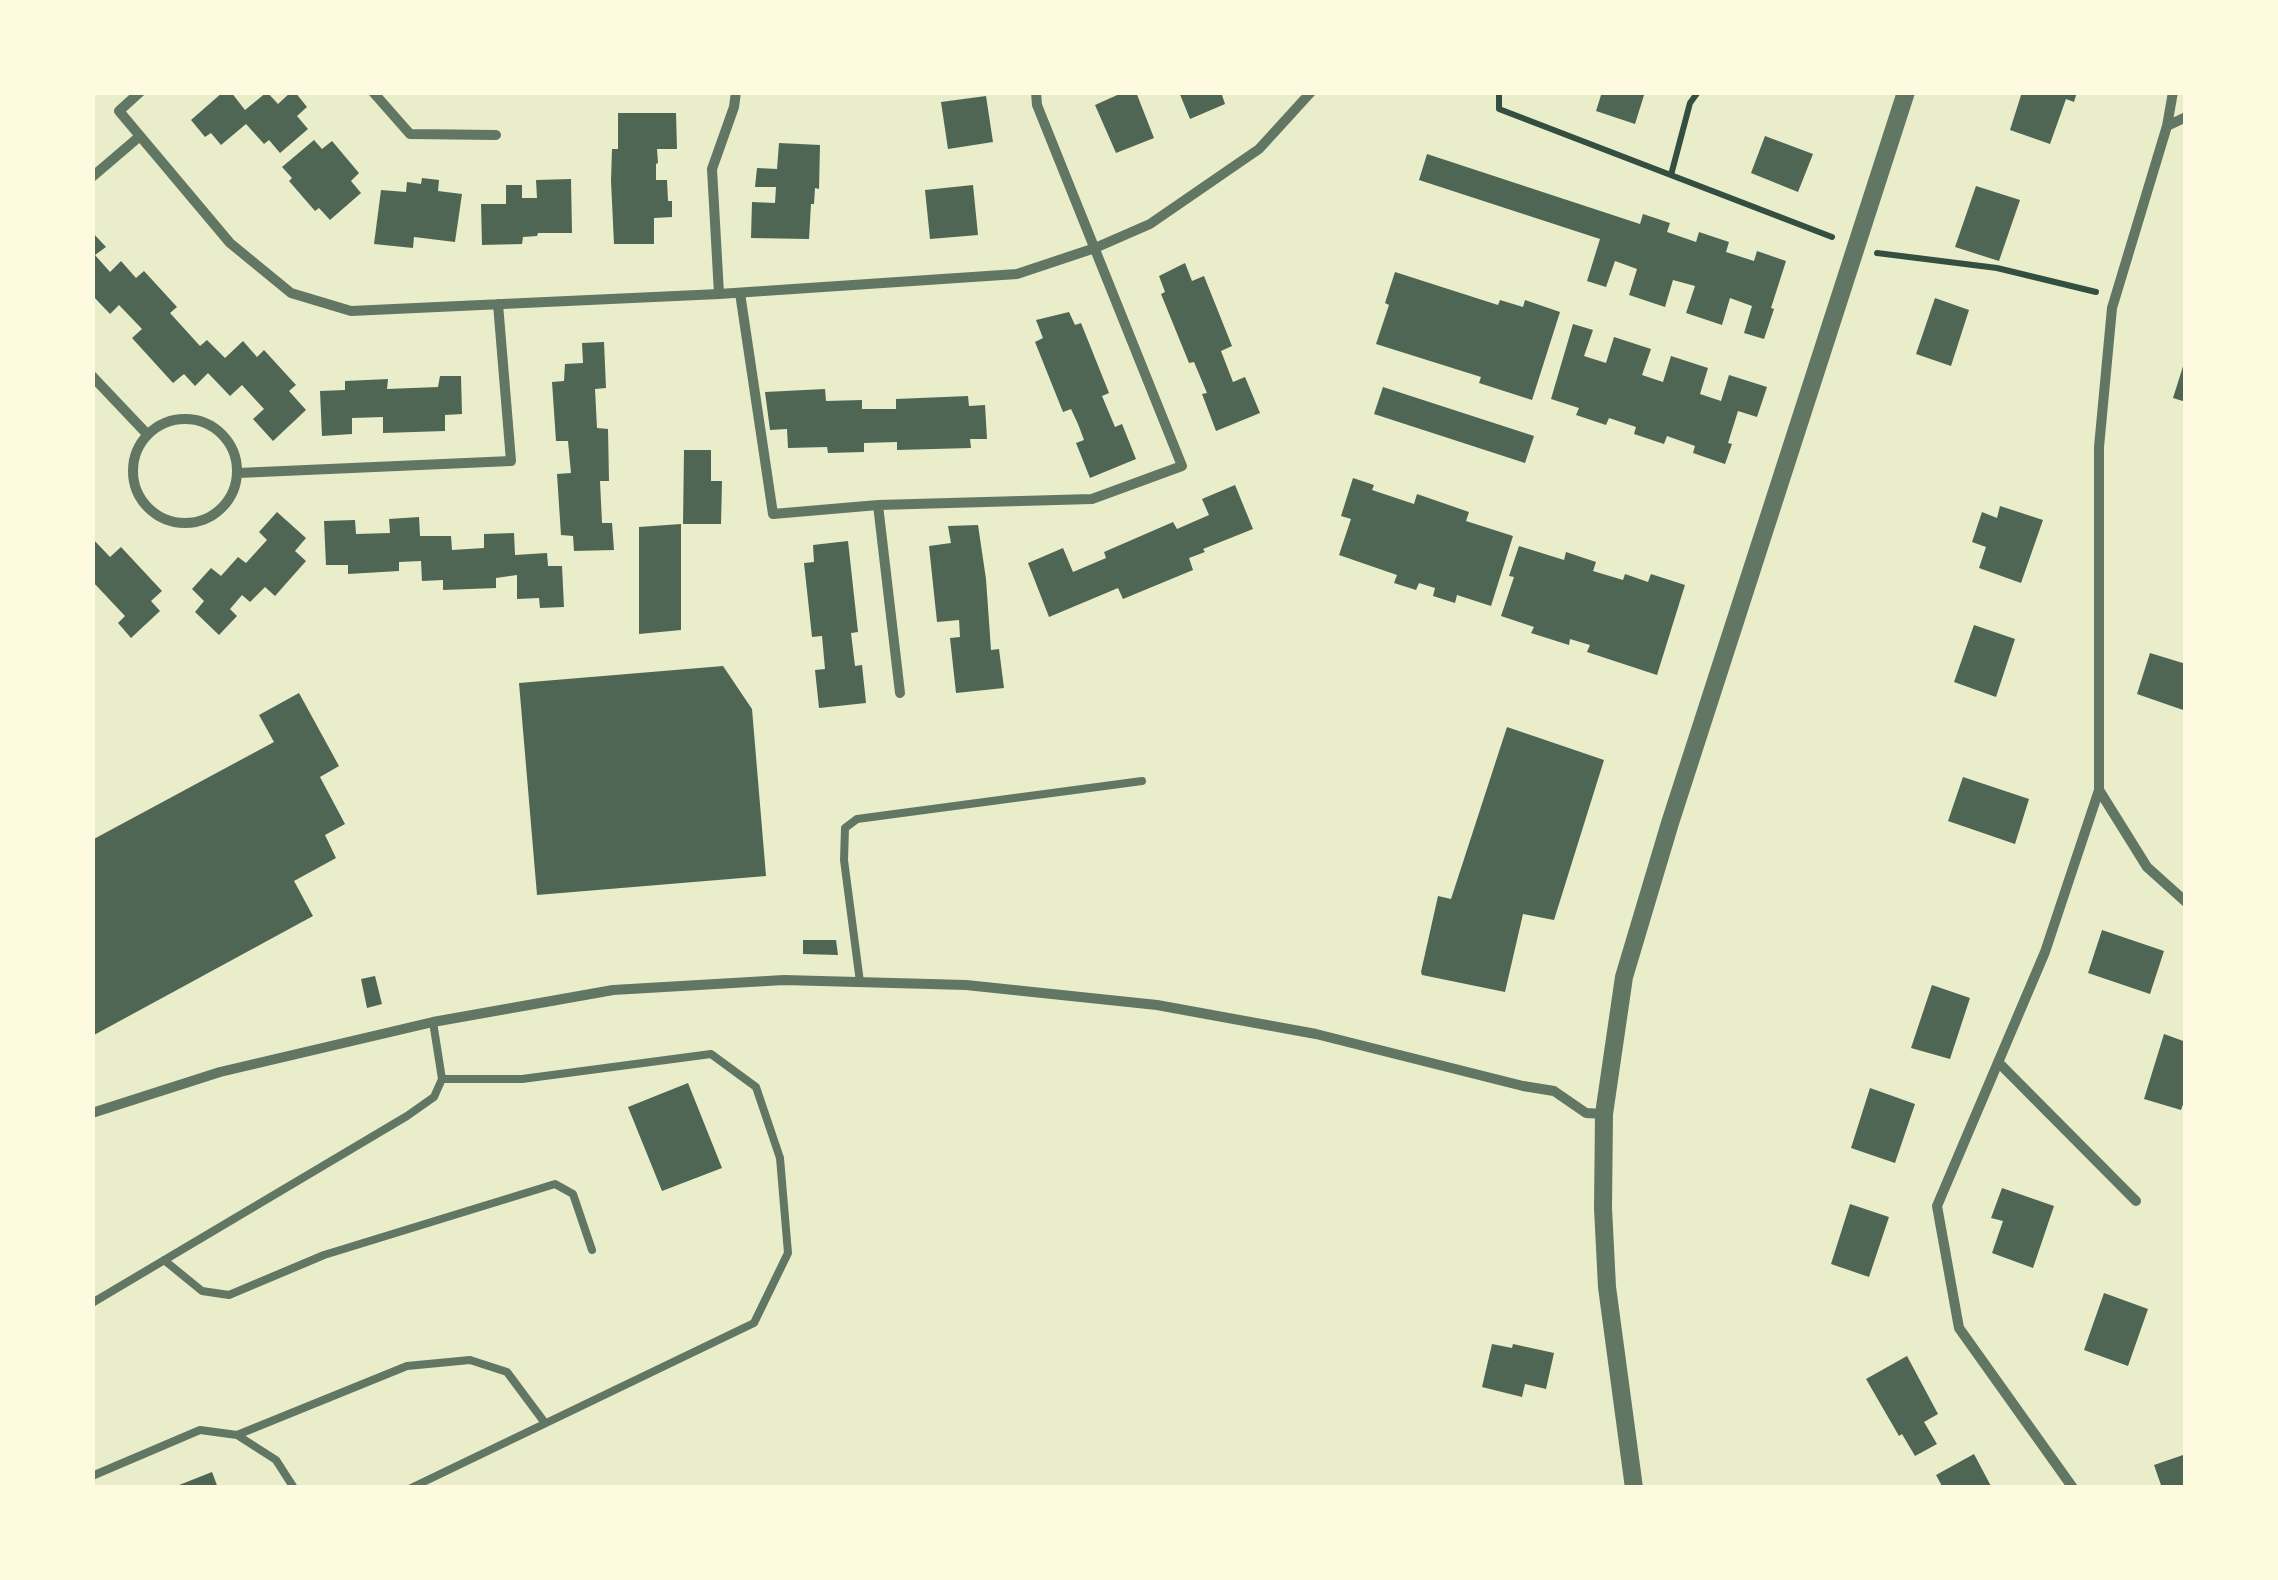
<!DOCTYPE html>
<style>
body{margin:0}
#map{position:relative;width:2278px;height:1580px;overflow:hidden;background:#e9edc9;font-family:Lato,sans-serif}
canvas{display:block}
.frame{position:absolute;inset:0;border:95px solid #fefae0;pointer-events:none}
</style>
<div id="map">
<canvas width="2278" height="1580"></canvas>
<div class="frame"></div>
</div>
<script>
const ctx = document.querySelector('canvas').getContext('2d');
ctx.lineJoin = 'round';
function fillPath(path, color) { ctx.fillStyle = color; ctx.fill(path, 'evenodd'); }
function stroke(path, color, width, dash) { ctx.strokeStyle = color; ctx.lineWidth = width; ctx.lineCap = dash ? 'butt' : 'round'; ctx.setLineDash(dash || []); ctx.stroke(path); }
fillPath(new Path2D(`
 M223 92H231L245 110 267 92 278 104 291 92H295L307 107 297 116 308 129 280 153 269 140 264 144 246 124 221 145 211 133 205 137 191 120Z
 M1124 92H1136L1154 138 1116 153 1095 105Z
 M1179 92H1221L1225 104 1190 119Z
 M1602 92H1645L1635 124 1596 111Z
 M2022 92H2077L2074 102 2066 99 2050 144 2010 130Z
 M986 96 993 142 948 149 941 102Z
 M618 113H676L677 149H657L658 163 656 164V180H667L668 201H672V217L654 218V244H614L611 181 612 149H618Z
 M1765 136 1813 154 1798 192 1751 173Z
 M314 140 322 149 332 141 359 173 351 181 361 193 330 220 319 208 315 211 289 181 292 178 282 167Z
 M779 143 820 145 819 189 815 188 814 204H811L809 239 751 238 752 202 775 203 776 187H755L757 168 777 169Z
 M1427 154 1640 224 1643 214 1670 223 1667 232 1696 242 1699 232 1729 242 1726 252 1754 261 1757 251 1786 261 1771 308 1774 309 1764 339 1744 333 1752 306 1730 298 1722 325 1686 313 1695 286 1673 280 1665 307 1629 295 1637 269 1615 261 1606 287 1587 281 1600 239 1419 180Z
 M422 178 439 180 438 191 462 194 455 242 414 237 413 248 374 244 381 190 406 192 407 182 421 184Z
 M571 179 572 233H538L537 236 523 237 522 244 482 245 481 204H506V185H522V198H537L536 180Z
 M973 185 978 235 930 239 925 190Z
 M1976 186 2020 200 1999 261 1955 247Z
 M92 232 106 247 95 255 110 272 121 261 136 278 144 271 177 307 170 313 200 346 207 340 225 358 243 341 257 357 264 350 296 385 289 391 306 410 273 441 253 419 264 409 242 385 230 396 208 373 195 386 184 374 173 383 132 338 142 329 119 305 110 314 92 295Z
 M1185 263 1192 281 1204 276 1232 346 1221 351 1233 382 1245 377 1260 413 1216 431 1202 394 1207 393 1194 362 1189 363 1161 294 1165 292 1159 276Z
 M1395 272 1498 305 1500 300 1523 307 1525 300 1560 312 1532 400 1479 383 1481 377 1376 344 1389 305 1385 303Z
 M1935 298 1969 310 1951 366 1916 354Z
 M1069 312 1075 325 1081 323 1109 393 1102 396 1115 427 1122 424 1136 459 1090 478 1076 443 1084 440 1078 424 1071 409 1063 412 1035 342 1043 338 1036 320Z
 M1573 324 1593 330 1584 356 1606 363 1614 337 1651 349 1642 375 1663 382 1671 356 1708 368 1700 394 1721 401 1729 375 1767 387 1757 417 1738 411 1728 443 1732 444 1725 464 1693 453 1695 446 1667 436 1664 444 1634 434 1636 427 1609 418 1606 425 1576 415 1579 408 1551 399Z
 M604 342 606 388 595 389 597 428 608 429 609 481H600L602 523H612L614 550 574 551 573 536 561 535 557 474 571 473 568 441H556L552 382 564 381 565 364 583 363 582 343Z
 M2185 360H2186V402L2173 398Z
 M440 376H461L462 414 445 415V431L383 433V417L352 418V434L322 436 320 391 345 390V381L388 379 387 389 438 387Z
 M1383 387 1534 436 1525 463 1374 414Z
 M825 389 826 401 862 400V409H896V399L968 396 969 406 985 405 987 439H970L971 448 897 450V442L864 443V452L828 453 827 447 788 448 787 429 770 430 765 392Z
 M684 450H711V481H722L721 524H683Z
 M1353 478 1374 485 1372 490 1414 504 1417 494 1469 512 1466 521 1513 536 1491 606 1457 595 1455 603 1433 596 1435 588 1419 583 1416 590 1394 583 1397 575 1339 555 1351 519 1341 516Z
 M1235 485 1253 529 1203 549 1205 552 1189 558 1193 570 1123 599 1118 588 1049 617 1028 563 1063 548 1073 572 1106 558 1104 552 1173 522 1177 529 1209 515 1202 499Z
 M2000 506 2043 520 2021 583 1979 568 1986 547 1972 542 1982 512 1997 518Z
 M277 512 306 538 295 551 306 561 275 596 265 587 250 602 242 595 230 609 237 616 219 635 195 612 204 601 192 589 211 568 221 576 238 557 246 563 267 540 259 532Z
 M419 517 420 536H451L452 550 484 548V534L514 533 515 555 547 553 548 566H562L564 607 540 608 539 598 517 599V575L496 578V588L443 590V580L422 581 421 561 399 562V571L348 574V565H326L324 521 355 520 356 534 390 533 389 519Z
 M681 524V630L639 634V527Z
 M978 525 986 579 991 650 999 649 1004 688 956 693 950 638 960 637 959 620 937 622 929 546 951 543 948 526Z
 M92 538 110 557 121 547 162 591 151 601 160 611 131 638 118 623 125 616 92 581Z
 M848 541 858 632 851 633 855 666 862 665 866 703 819 708 815 670 825 669 822 636 812 637 804 563 814 562 813 545Z
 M1519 546 1564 560 1566 552 1596 562 1593 571 1623 580 1625 574 1648 582 1651 574 1685 585 1657 675 1587 652 1590 645 1570 639 1569 645 1531 633 1534 627 1501 616 1514 577 1509 576Z
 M1974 625 2015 639 1996 697 1954 682Z
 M2150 653 2186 664V711L2137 694Z
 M723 666 752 709 766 876 537 895 519 683Z
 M299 693 339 766 320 777 345 824 325 835 336 858 294 881 313 916 94 1035 92 840 274 742 259 715Z
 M1507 727 1604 760 1554 920 1523 914 1505 992 1422 975 1421 972 1438 896 1451 899Z
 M1963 777 2029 799 2015 844 1948 821Z
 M2102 930 2164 951 2150 994 2088 973Z
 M803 940H836L838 955 803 954Z
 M375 976 382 1004 367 1008 361 979Z
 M1932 985 1970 998 1950 1059 1911 1048Z
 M2164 1034 2186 1042V1096L2181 1110 2144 1099Z
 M688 1083 722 1168 662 1191 628 1107Z
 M1870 1088 1915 1104 1895 1163 1851 1148Z
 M2002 1188 2054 1206 2033 1268 1992 1253 2003 1221 1991 1218Z
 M1850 1204 1889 1217 1869 1277 1831 1264Z
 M2104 1293 2148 1309 2128 1366 2084 1350Z
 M1492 1344 1512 1348 1513 1344 1554 1353 1546 1389 1525 1384 1522 1397 1482 1387Z
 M1907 1356 1938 1414 1924 1422 1937 1444 1915 1456 1902 1434 1899 1436 1866 1379Z
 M1974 1454 1992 1488H1943L1936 1475Z
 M2186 1454V1488H2162L2154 1465Z
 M212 1472 218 1488H174V1487Z`), '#4f6655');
stroke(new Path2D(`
 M1499 92V109L1832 237
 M1671 175 1690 103 1698 92
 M1877 253 1997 268 2096 292`), '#344e41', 6);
stroke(new Path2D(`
 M860 982 844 860 845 828 857 819 1142 781
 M164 1260 202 1291 229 1295 324 1255 555 1184 573 1194 592 1250
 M92 1303 407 1116 434 1097 442 1079 433 1022
 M237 1435 407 1366 470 1360 507 1372 545 1423
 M92 1476 200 1430 237 1435 276 1460 294 1488
 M411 1488 754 1323 788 1253 780 1158 756 1087 711 1054 522 1079H442`), '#617663', 8);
stroke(new Path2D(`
 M140 92 119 111 230 243 291 293 351 311 719 294 1017 274 1095 248 1150 224 1259 149 1311 92
 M373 92 410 134 496 135
 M2173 92 2167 126 2112 308 2099 447V790L2147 867 2186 902
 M2167 126 2186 117
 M92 177 140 136
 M740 293 773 514 878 505 1092 499 1182 466 1037 105 1036 92
 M719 294 712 169 734 107 736 92
 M92 376 147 434
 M133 471a52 52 0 1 1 104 0a52 52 0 1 1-104 0Z
 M238 473 511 461 498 304
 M878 505 900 693
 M1998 1062 2136 1201
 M92 1113 220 1072 433 1022 613 990 784 980 966 985 1157 1005 1316 1034 1523 1086 1554 1091 1586 1113 1604 1114
 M2073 1488 1959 1328 1937 1206 2045 952 2099 790`), '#617663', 10);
stroke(new Path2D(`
 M1634 1488 1607 1287 1603 1208 1604 1114 1624 977 1670 823 1906 92`), '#617663', 18);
</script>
